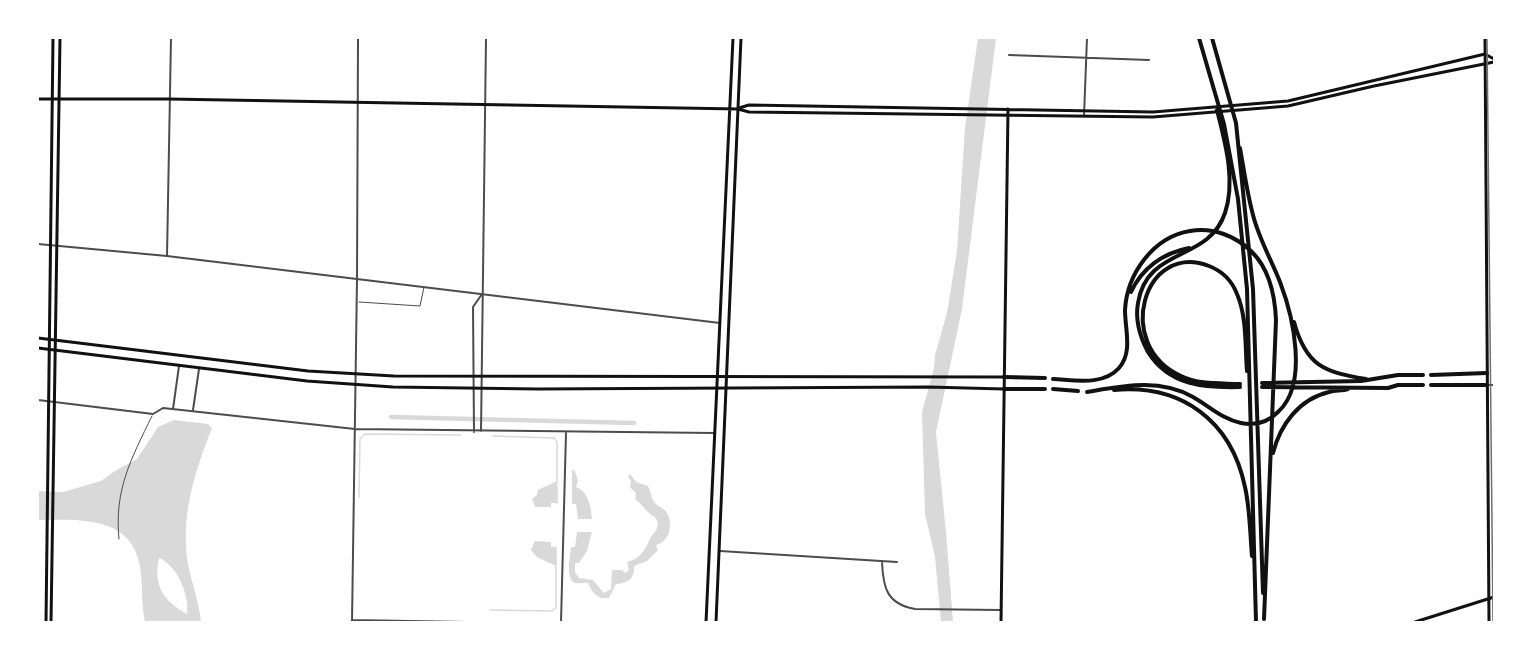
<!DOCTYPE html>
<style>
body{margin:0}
#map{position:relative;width:1532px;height:660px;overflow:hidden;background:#fff;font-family:"Noto Sans",sans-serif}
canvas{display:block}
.frame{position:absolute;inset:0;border:39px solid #fff;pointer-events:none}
</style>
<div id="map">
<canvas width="1532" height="660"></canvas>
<div class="frame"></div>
</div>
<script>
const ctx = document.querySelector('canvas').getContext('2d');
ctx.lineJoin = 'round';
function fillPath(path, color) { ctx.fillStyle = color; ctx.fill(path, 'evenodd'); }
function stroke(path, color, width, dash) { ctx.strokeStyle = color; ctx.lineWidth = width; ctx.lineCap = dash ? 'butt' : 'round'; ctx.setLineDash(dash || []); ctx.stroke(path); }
fillPath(new Path2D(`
 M978 38H996L962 309 936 432 946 532 953 622H941L935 557 925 514 922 412 934 368 935 355 947 313 957 251 965 128Z
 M174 420 208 424 212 428C195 471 180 516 188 564 192 584 199 602 201 622H145C141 604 143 585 140 567 132 515 78 520 38 520V491L63 492 101 481 115 471 137 459 158 427ZM159 558C177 565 190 596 187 614 163 601 153 585 159 558Z
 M572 470 575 471 578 481 576 487C588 491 591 507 592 519H578L576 504H572Z
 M630 474 636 482 648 486C651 492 651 500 656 504 660 508 664 508 667 513 674 525 669 542 656 545L658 550 647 561 634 566C635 578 629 583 616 584L609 598C597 600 592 592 588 583 584 582 577 585 573 582 566 576 570 555 571 547H575L577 532H592L587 551 579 563H575V572L579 578 593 580 604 593 611 589 612 570H622L625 573 629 570 627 562C640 559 645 550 650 539 654 531 661 529 656 518 647 513 644 506 635 499L636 493 630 487 631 481 628 476Z
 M557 481V503H551V507H535L532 499 537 495 538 490Z
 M535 541 551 542V547H556V566L537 557 531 550Z`), '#d9d9d9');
stroke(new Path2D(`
 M493 436 554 438 557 442V483
 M359 497 360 439 365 434 461 435
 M557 503V487
 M490 610 552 611 556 608V547`), '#d9d9d9', 1.5);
stroke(new Path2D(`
 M391 417 634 423`), '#d9d9d9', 4.5);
stroke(new Path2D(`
 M359 302 420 306 424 287
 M119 539C114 490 131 459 152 416`), '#4c4c4c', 1);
stroke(new Path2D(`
 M1009 55 1149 60
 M1084 116 1087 38
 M167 256 171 38
 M720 551 897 562
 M882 562C883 588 887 604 915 609L1000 610
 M561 622 566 433`), '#4c4c4c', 2);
stroke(new Path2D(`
 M38 244 167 256 720 323
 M1486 385H1494
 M38 400 153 414 163 408 355 429 714 433
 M173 409 179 366
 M193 410 199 369
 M481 431 486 38
 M474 432 473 307 482 294
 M352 620 468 622
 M352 622 357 279 358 38`), '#4c4c4c', 2);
stroke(new Path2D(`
 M38 99H169L738 109 749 112 1153 117 1288 106 1374 86 1494 62
 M739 108 749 105 1153 112 1288 101 1485 54 1494 59
 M46 622 53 38
 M51 622 60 38
 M706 622 733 38
 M716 622 741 38
 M1001 622 1008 109
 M1415 622 1494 597`), '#111', 3);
stroke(new Path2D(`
 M1485 38 1489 622
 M38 338 308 371 394 376 1004 377
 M38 348 307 381 393 387 538 389 928 387 1004 389`), '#111', 3);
stroke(new Path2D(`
 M1199 38 1224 124 1238 199 1247 289 1256 622
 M1212 38 1236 123 1253 289 1263 593
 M1217 110C1225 142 1236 180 1225 213 1208 263 1147 246 1138 303 1135 320 1140 337 1148 352 1169 386 1205 388 1240 387
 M1131 292C1142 268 1163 253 1189 248
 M1294 322C1306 366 1324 372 1366 379
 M1431 375 1487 373
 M1004 377 1045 378
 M1053 379C1075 380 1103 386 1119 368 1133 352 1125 330 1125 310 1127 274 1153 237 1190 231 1213 227 1236 236 1252 252 1270 270 1275 296 1276 320L1264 619
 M1262 383 1361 381 1398 375H1423
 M1240 384C1221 383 1199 385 1181 376 1113 345 1144 241 1209 266 1222 271 1232 281 1237 294 1247 317 1245 347 1247 371
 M1431 385H1486
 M1262 387 1388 388 1398 385H1423
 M1004 389H1045
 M1053 389 1078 391
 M1114 390C1181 384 1231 420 1245 487 1250 509 1250 533 1252 556
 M1087 392C1123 386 1159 378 1193 397 1209 406 1222 419 1241 423 1255 426 1268 422 1278 412 1309 384 1293 316 1280 282 1271 259 1259 239 1253 215 1247 193 1244 170 1240 148
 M1273 453C1280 425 1299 399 1329 392 1335 390 1342 391 1348 389`), '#111', 4);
stroke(new Path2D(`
 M1487 38 1493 622`), '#707070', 1.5);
</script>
